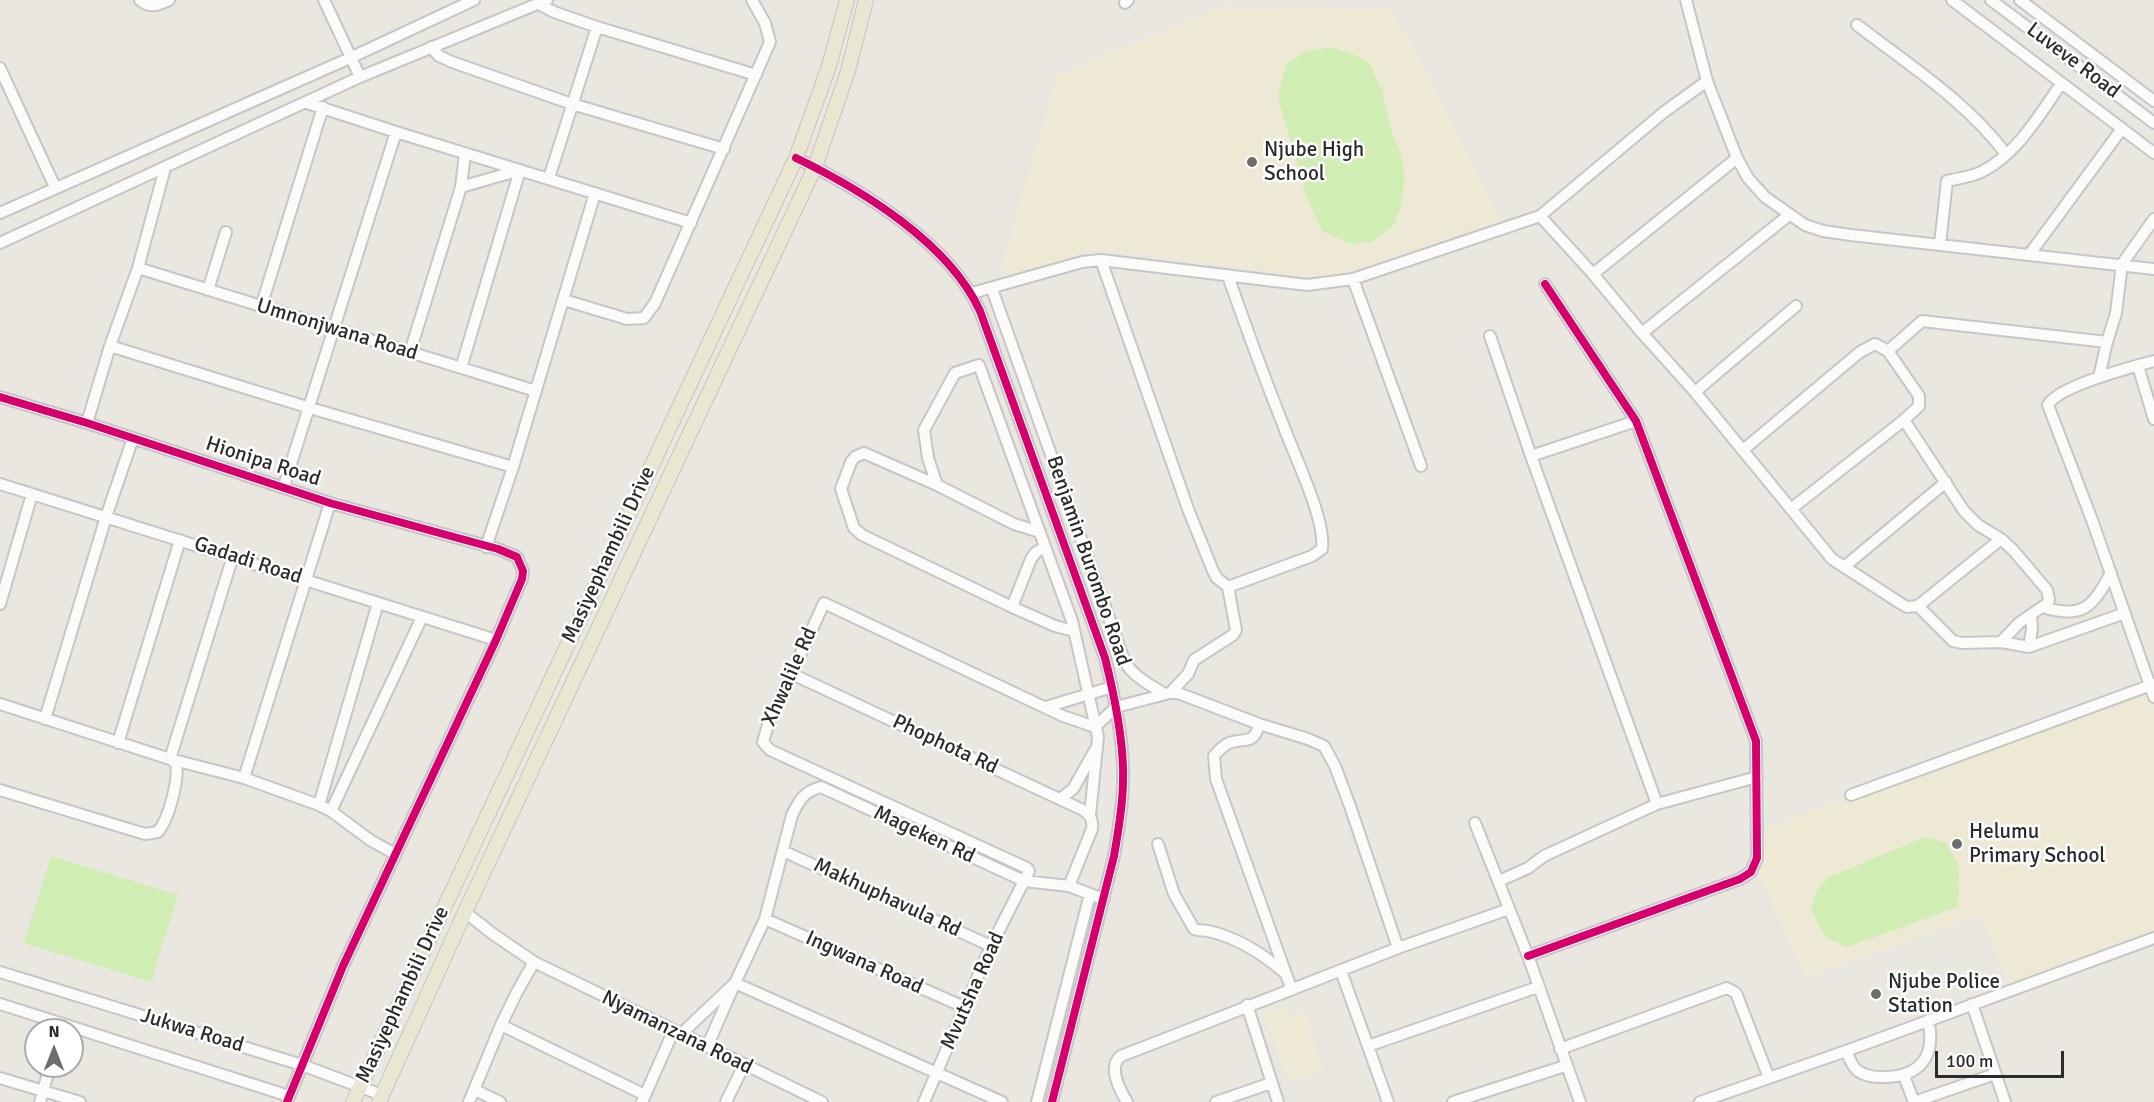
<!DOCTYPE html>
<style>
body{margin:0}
#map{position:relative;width:2154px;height:1102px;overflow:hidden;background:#eae7e0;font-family:Signika,sans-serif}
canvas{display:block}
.north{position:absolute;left:24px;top:1018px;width:60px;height:60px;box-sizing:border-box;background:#fff;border:2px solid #aaa;border-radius:50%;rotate:0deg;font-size:16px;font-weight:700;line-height:24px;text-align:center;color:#2b2b2b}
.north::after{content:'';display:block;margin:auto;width:21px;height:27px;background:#6e6d6a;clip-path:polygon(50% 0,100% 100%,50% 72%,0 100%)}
.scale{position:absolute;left:1935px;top:1051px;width:129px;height:27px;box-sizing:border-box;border:3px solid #2b2b2b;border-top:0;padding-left:8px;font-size:18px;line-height:21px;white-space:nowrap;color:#2b2b2b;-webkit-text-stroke:4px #fff;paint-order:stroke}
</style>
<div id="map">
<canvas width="2154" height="1102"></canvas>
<div class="north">N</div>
<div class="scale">100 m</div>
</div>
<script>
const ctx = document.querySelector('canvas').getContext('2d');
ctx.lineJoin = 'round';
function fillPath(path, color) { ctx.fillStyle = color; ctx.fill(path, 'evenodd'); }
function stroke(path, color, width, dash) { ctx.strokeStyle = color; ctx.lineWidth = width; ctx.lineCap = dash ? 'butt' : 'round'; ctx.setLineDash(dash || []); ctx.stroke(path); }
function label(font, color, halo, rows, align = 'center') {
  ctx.font = font + ' Signika,sans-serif'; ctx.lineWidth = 5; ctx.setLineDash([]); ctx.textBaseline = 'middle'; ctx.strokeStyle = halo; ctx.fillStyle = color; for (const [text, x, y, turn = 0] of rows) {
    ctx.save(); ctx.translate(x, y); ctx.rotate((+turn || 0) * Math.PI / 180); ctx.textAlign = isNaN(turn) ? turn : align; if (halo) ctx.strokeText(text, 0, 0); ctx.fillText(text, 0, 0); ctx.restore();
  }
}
fillPath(new Path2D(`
 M1224 6 1392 10 1441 100 1503 224 1412 256 1348 275 1314 277 1095 249 1007 276 1001 269 1057 75Z
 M2147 691 2154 710V936L2011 988 1980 915 1805 977 1756 868 1760 830Z
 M1281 1006 1290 1017 1305 1011 1323 1071 1289 1082 1264 1015Z`), '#eee9d4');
fillPath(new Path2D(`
 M1331 47 1355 55 1369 63 1382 90 1393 136 1401 154 1405 176 1401 205 1394 225 1372 242 1351 244 1322 231 1307 197 1278 98 1286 65 1304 52Z
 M1925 837 1946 843 1959 865 1958 907 1847 947 1828 939 1818 924 1811 908 1817 890 1827 878Z
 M51 856 178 895 151 982 24 943Z`), '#d0edb3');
const minor = new Path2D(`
 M140 0C150 9 158 5 169 0
 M324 0 360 77
 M1686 0 1707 81 1737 158 1748 178 1765 197 1805 225 1823 231 1851 235 2154 269
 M1952 0 2154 153
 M1991 0 2154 123
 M2020 0 2154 101
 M1125 3 1128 0
 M539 4 554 12 597 27 756 75
 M1857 25C1909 65 1966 101 2006 154
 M431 47 439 56 452 62 572 104 724 149
 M0 68 55 187
 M307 103 396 132 691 223
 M796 158C862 190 949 243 980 311L1105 658C1114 694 1122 731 1123 768 1124 797 1119 827 1114 856L1052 1102
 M549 178 597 27
 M461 187 520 170
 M0 213 350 58 474 0
 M1540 216 1593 274 1642 333 1695 392 1832 559 1900 603 1907 607 1918 606 1953 641 1962 643 2001 642 2029 647 2125 613
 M0 243 360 77 547 0
 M1940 244 1947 181C1958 178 1973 177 1983 171 2017 154 2040 114 2061 84
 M2029 255 2121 130
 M1101 260 1188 509 1213 571 1217 578 1228 587 1236 630 1233 635 1194 660 1188 674 1170 693
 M138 268 536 391
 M1593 274 1737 158
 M1228 276C1246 327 1264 377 1284 427 1295 457 1326 520 1322 549L1312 556 1228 587
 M1353 279 1421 466
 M992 289 1124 660C1132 676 1149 684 1163 693
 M208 290 226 232
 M972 293 1082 262 1101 260 1307 285 1353 279 1540 216 1664 112 1707 81
 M564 300 627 319 644 318 655 303 770 42 765 23 752 0
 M261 307 323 107
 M1642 333 1789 215
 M1490 336 1531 456 1657 804
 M2107 342 2116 313 2122 264 2154 219
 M110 346 310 408 513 467
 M1888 351 1922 321 2107 342 2099 377
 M410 352 461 187 465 153
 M2154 361C2132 367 2058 386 2048 405L2092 520 2154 697
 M2138 366 2154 419
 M461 368 520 170
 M1695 392 1796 306
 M0 397 87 423 330 503 498 549 517 557 523 571 522 579 496 640 343 966 287 1102
 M1904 420 1964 511 1978 525 2001 539 2013 550 2047 590 2049 599 2048 603 2019 623 2001 642
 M87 423 110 346 138 268 165 168
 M1743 450 1860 352 1875 344 1888 351 1919 396V406L1904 420 1791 509
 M1531 456 1636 421
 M0 484 496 640
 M937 485 928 458 924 430 955 373 979 365 1072 621 1098 737 1090 815
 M284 486 396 132
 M1040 532 1014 524 937 485 864 453 855 457 851 462 841 489 854 528 862 535 1012 607 1055 626 1074 631
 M486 547 513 467 595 193
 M1844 567 1946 482
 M0 604 32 494
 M1918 606 2001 539
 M1012 607 1031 559 1036 552 1045 547
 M2043 607C2083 620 2093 606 2111 573
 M2029 647 2032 629 2031 615
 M792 674 1083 810C1091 816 1093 820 1092 829L1069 886
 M0 704 170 759 244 778 319 805 331 811 370 840 395 854
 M1046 707 1112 687
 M45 719 106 517 133 438
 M1259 724C1254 746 1245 737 1229 743 1223 746 1218 751 1214 756L1216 779 1291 988
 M1095 727 1116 707 1170 693H1178L1259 724 1308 739 1324 746 1335 766 1350 806 1398 948
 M118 743 180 540
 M244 778 330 503
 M0 790 145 834 158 832C169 818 179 781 176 763L170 759 232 559
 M1851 795 2154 684
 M1061 798 1073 789 1095 750
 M319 805 378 603
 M331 811 422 617
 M1475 823 1528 956 1580 1102
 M1158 844 1174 894 1194 929C1199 931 1203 930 1208 931 1236 937 1263 954 1285 973
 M783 851 991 946
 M1499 881 1528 868 1544 856 1657 804 1757 777
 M465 912 493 934 534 962 822 1102
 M765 919 964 1007
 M1528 956 1740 879 1751 872 1757 858 1756 741 1636 421 1545 284
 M1341 971 1388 1102
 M0 972 302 1065 382 1095
 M0 1004 289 1096
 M1972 1004 2005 1102
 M1247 1005 1278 1102
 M501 1025 645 1095
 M680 1035 735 983 765 919 792 815C799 801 804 791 821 787L1024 881 1069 886 1103 899
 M1368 1046 1538 987
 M707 1047 735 983 1002 1102
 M1560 1049 1727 988 1736 993 1769 1078
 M1846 1051C1849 1057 1851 1064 1855 1068 1861 1075 1872 1077 1881 1077 1919 1078 1937 1057 1928 1020
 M1904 1076 1914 1102
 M0 1078 80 1102
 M475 1090 500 1102
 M40 1102 50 1066
 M469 1102 501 1025 517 992 534 962
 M642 1102 673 1032
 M726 1102 744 1065
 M924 1102 991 946 1029 871 1027 868 770 750 763 742 768 725 824 603 1063 716 1095 727
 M1037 1102 1090 894
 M1127 1102C1120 1090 1107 1067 1121 1056L1398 948 1509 909
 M1216 1102 1271 1083
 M1453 1102 1565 1066
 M1700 1102 1846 1051 2154 938
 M1914 1102 1995 1074`);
const major = new Path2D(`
 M353 1102 796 158 829 66 847 0
 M379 1102 465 912 815 167 848 71 866 0`);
stroke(minor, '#c7c6c6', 14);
stroke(major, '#c5c4c1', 16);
stroke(minor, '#fcfbfa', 10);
stroke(major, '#e9e6d2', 14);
stroke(new Path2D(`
 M796 158C862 190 949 243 980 311L1105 658C1114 694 1122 731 1123 768 1124 797 1119 827 1114 856L1052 1102
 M0 397 87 423 330 503 498 549 517 557 523 571 522 579 496 640 343 966 287 1102
 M1528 956 1740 879 1751 872 1757 858 1756 741 1636 421 1545 284`), '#d6006c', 8);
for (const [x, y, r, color] of [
 [1252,162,6,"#6e6d6a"],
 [1957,844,6,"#6e6d6a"],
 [1876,994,6,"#6e6d6a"]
]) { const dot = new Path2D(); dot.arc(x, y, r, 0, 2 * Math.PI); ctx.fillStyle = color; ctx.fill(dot); stroke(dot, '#fff', 2); }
label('21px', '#2b2b2b', '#fff', [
 ["Luveve Road",2073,61,37],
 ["Umnonjwana Road",337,330,17],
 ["Hionipa Road",263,462,18],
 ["Masiyephambili Drive",609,555,-65],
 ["Gadadi Road",248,561,18],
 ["Benjamin Burombo Road",1088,561,71],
 ["Xhwalile Rd",790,677,-66],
 ["Phophota Rd",945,745,25],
 ["Mageken Rd",924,835,25],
 ["Makhuphavula Rd",887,898,25],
 ["Ingwana Road",864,963,24],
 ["Mvutsha Road",973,991,-66],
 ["Masiyephambili Drive",403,995,-65],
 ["Jukwa Road",192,1031,17],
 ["Nyamanzana Road",677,1033,26]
]);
label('21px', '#2b2b2b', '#fff', [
 ["Njube High",1264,150],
 ["School",1264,174],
 ["Helumu",1969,832],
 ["Primary School",1969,856],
 ["Njube Police",1888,982],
 ["Station",1888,1006]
], 'left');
</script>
